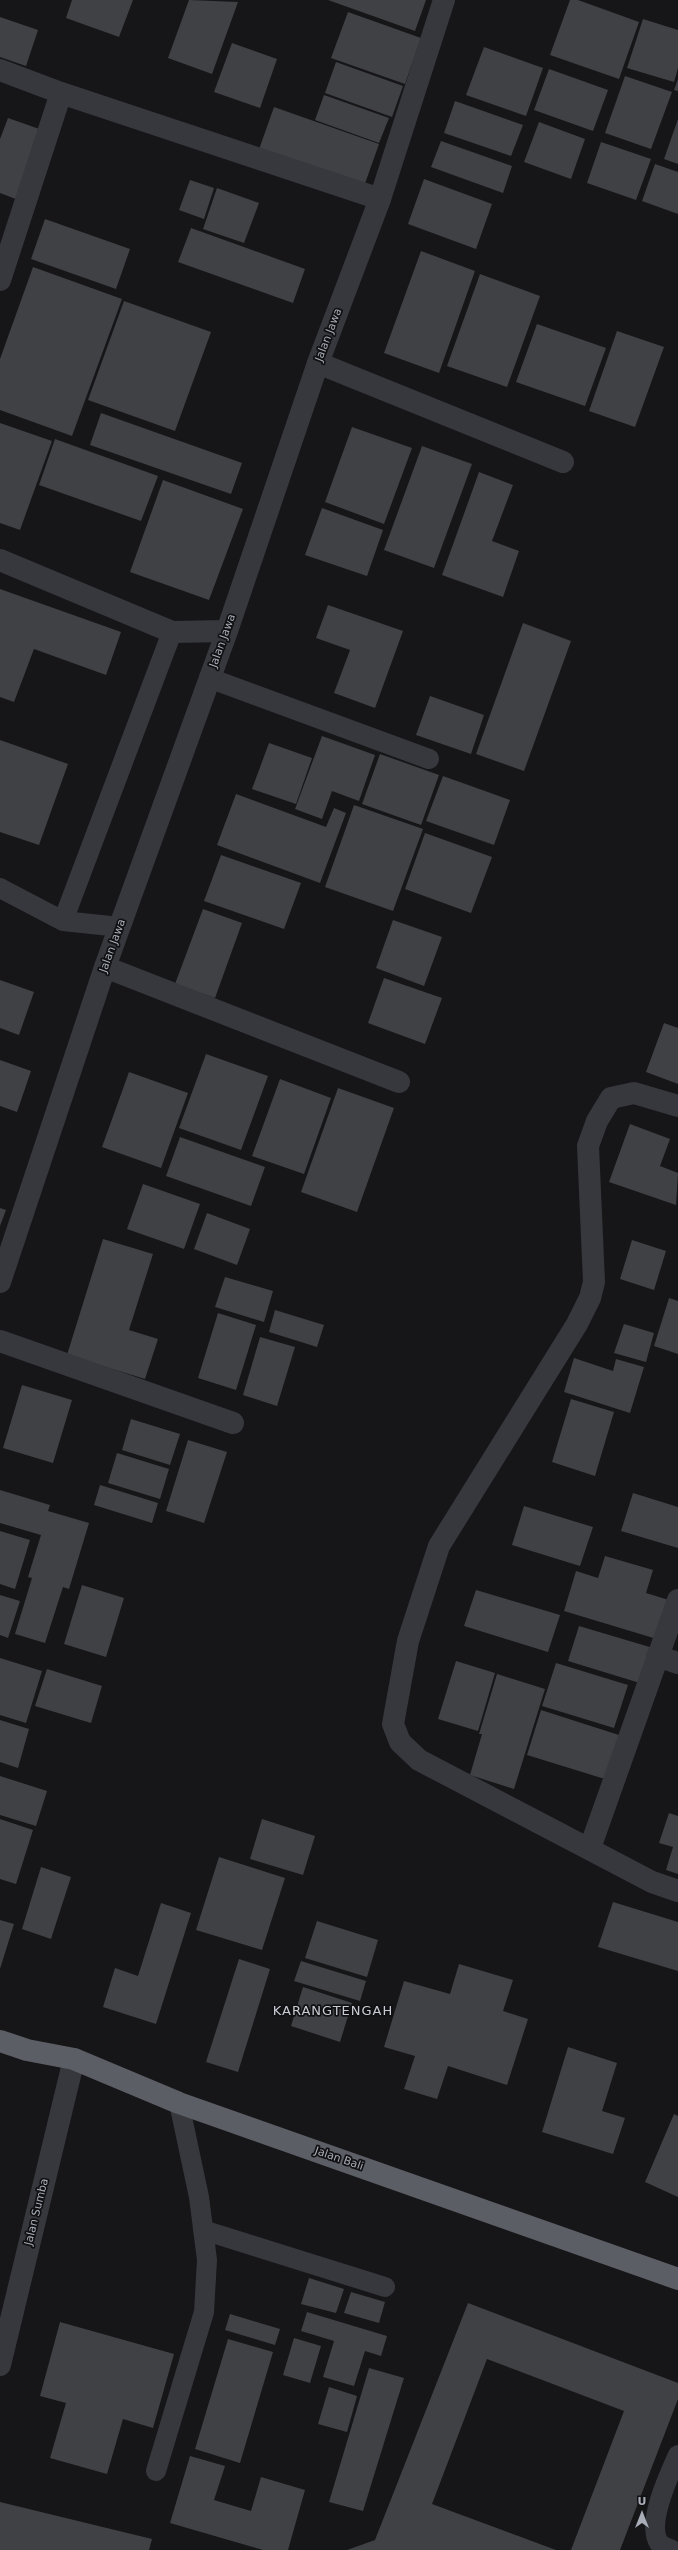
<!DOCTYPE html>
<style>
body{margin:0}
#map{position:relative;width:678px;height:2550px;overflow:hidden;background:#161618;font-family:"DejaVu Sans",sans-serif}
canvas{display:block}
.north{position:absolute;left:622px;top:2494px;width:40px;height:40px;-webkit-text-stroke:3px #111113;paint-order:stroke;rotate:0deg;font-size:11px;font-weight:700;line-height:16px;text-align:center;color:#a8adb8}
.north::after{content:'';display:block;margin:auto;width:14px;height:18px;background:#a8adb8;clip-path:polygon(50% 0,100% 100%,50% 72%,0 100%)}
</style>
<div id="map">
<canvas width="678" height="2550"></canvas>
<div class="north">U</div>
</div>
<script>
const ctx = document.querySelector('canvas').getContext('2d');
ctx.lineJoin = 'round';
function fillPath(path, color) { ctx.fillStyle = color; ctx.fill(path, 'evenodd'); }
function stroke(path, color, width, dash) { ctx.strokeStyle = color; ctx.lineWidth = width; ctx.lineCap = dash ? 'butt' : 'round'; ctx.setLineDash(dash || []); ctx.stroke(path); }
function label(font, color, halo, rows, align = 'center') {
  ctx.font = font + ' "DejaVu Sans",sans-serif'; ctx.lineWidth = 3.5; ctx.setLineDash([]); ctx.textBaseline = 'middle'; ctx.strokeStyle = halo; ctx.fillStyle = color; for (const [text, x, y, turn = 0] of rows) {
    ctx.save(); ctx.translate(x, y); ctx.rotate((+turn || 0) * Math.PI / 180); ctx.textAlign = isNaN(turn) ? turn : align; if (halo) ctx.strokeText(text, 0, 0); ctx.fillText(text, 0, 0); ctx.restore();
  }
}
fillPath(new Path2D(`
 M72 0H133L119 37 66 18Z
 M189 0 238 2 212 74 168 58Z
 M328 0H426L415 31Z
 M570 0H578L639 22 619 79 550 55Z
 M348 12 421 38 405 84 331 58Z
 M0 17 38 30 26 66 0 57Z
 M643 19 678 30V68L674 82 627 68Z
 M232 43 277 59 260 108 214 92Z
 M484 47 543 68 526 116 466 95Z
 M336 62 403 86 392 117 325 93Z
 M549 69 608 90 593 131 534 110Z
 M625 76 672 92 651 149 605 133Z
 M678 79V91L674 90Z
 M324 95 389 118 379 143 315 120Z
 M455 101 523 125 511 156 444 133Z
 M274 107 379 144 362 192 257 155Z
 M8 118 45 131 21 201 0 193V139Z
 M678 119V164L664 159Z
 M539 122 585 139 571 179 524 162Z
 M441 141 512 166 503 193 431 167Z
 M601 142 651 159 636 200 587 183Z
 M655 164 678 172V214L642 201Z
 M424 179 492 204 476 249 408 224Z
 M190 180 214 188 204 219 179 210Z
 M217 188 259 203 244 243 203 229Z
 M45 219 130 249 116 289 31 259Z
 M191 228 305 269 293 303 178 262Z
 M421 251 475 271 439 373 384 353Z
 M33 267 122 299 72 436 0 410V359Z
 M480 274 540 296 507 387 447 366Z
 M124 301 211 332 175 431 88 400Z
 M537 324 606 348 585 406 516 382Z
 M617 331 664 347 635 427 589 411Z
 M101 413 242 463 231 494 90 445Z
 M0 423 52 441 20 530 0 523Z
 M352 427 412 448 384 524 325 502Z
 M55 439 158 476 141 521 39 485Z
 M422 446 472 464 434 568 384 550Z
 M479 472 513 485 492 541 519 551 503 597 442 575Z
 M163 480 243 509 209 600 130 572Z
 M322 508 383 530 367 576 305 555Z
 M0 589 121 632 106 675 34 649 14 702 0 697Z
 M328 605 403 631 375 708 334 693 350 650 316 638Z
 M523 623 571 641 524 771 476 754Z
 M430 696 484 715 471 754 416 735Z
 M322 736 375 755 359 801 332 791 322 819 295 809Z
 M0 740 68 764 39 845 0 832Z
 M269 743 312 758 296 804 252 789Z
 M380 754 439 775 421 825 362 804Z
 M443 776 510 800 494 845 426 821Z
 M236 794 326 827 334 808 346 813 320 883 217 845Z
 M354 805 423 829 393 911 325 887Z
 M425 833 492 857 471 913 405 889Z
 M221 855 301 883 284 929 204 901Z
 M203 909 242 923 215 998 175 984Z
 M393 920 442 937 424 986 376 968Z
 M384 978 442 998 425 1044 368 1023Z
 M0 980 34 992 19 1035 0 1028Z
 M664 1023 678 1028V1084L646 1072Z
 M206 1054 268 1076 241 1150 179 1128Z
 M0 1060 31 1071 17 1112 0 1106Z
 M129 1072 188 1093 161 1168 102 1147Z
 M280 1079 331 1098 304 1174 252 1156Z
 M338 1088 394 1108 357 1212 301 1192Z
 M630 1124 670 1139 660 1166 678 1173 676 1205 609 1182Z
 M180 1137 265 1167 251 1206 166 1176Z
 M143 1184 200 1204 184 1249 127 1229Z
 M0 1208 6 1210 0 1226Z
 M207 1213 250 1229 237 1265 194 1249Z
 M103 1239 153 1254 129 1330 158 1339 145 1379 67 1355Z
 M632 1240 666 1251 654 1290 620 1279Z
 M225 1277 273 1291 264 1322 215 1307Z
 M669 1298 678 1301V1354L654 1346Z
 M275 1310 324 1325 317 1347 269 1332Z
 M218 1313 256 1325 236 1390 198 1378Z
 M624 1324 654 1333 646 1362 614 1353Z
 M260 1337 295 1347 277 1406 243 1395Z
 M574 1358 613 1371 616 1359 644 1367 630 1413 564 1392Z
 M22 1385 72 1400 53 1463 3 1448Z
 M571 1399 614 1412 595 1476 552 1462Z
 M131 1419 180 1434 170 1465 122 1450Z
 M188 1440 227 1452 204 1523 166 1511Z
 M117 1453 169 1469 160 1499 108 1483Z
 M100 1485 158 1503 152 1523 94 1505Z
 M0 1490 50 1505 48 1511 89 1523 69 1589 63 1587 45 1643 15 1634 32 1578 28 1577 41 1535 0 1523Z
 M633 1493 678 1507V1548L621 1531Z
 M524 1506 593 1527 580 1566 512 1545Z
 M0 1531 30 1540 15 1589 0 1584Z
 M605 1556 653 1570 646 1593 672 1601 660 1640 564 1611 576 1571 598 1578Z
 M82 1585 124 1598 106 1657 64 1644Z
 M476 1590 560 1615 548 1652 464 1626Z
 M0 1595 20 1601 8 1638 0 1635Z
 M579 1626 653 1648 643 1684 568 1661Z
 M0 1658 42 1671 26 1723 0 1715Z
 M456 1661 495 1673 478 1731 438 1719Z
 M556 1663 628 1685 614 1728 542 1706Z
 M47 1669 102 1686 91 1723 35 1706Z
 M497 1674 545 1689 514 1789 470 1775 482 1734H479Z
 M541 1710 622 1736 608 1780 527 1755Z
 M0 1720 29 1729 18 1768 0 1762Z
 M0 1776 47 1791 36 1826 0 1815Z
 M669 1813 678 1816V1874L666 1870 673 1847 659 1843Z
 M0 1819 33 1830 16 1884 0 1879Z
 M262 1819 315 1836 303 1875 250 1859Z
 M219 1857 285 1878 262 1950 196 1930Z
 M41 1867 71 1877 51 1939 22 1929Z
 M613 1902 678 1922V1971L598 1947Z
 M161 1903 191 1913 156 2024 103 2007 115 1968 138 1976Z
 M0 1920 14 1924 0 1969Z
 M317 1921 378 1940 367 1977 305 1958Z
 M239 1959 270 1969 238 2072 206 2062Z
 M301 1961 366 1981 360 2001 294 1981Z
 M459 1964 513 1980 503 2011 528 2019 507 2085 448 2066 437 2099 404 2089 415 2056 384 2047 404 1981 450 1994Z
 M303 1987 352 2003 340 2042 291 2026Z
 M568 2047 617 2063 602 2111 625 2118 613 2154 542 2132Z
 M674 2114 678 2116V2197L645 2182Z
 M309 2278 344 2289 336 2313 301 2304Z
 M351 2292 385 2302 379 2323 344 2313Z
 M468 2303 678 2383V2399L620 2550H571L624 2411 487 2359 432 2504 556 2550H347L375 2540Z
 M307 2312 387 2336 381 2356 365 2351 354 2386 323 2377 334 2341 301 2331Z
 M230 2314 280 2329 275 2345 225 2330Z
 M60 2322 174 2354 153 2428 123 2419 107 2474 50 2458 66 2403 40 2396Z
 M294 2338 321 2346 310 2383 283 2375Z
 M228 2339 273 2352 240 2463 195 2449Z
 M369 2368 404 2378 363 2511 329 2502Z
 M329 2387 357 2396 347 2432 318 2424Z
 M190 2456 225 2466 214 2500 251 2511 261 2477 305 2490 288 2550H263L170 2523Z
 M0 2502 152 2539 149 2550H0Z`), '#404145');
stroke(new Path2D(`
 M209 678 429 759
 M0 888 63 921 120 927
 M63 921 172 632
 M203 2230 385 2287
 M156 2471 204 2312 207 2260 199 2197 179 2103
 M672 2550C668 2548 662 2546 659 2543 646 2523 669 2475 678 2455`), '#37383d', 20);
stroke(new Path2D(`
 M0 70 61 93 380 199
 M0 280 61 93
 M318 363 563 462
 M0 560 172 632 227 631
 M105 967 399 1082
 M678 1106 634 1093 611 1098 597 1121 588 1146 594 1282 590 1298 577 1324 439 1546 408 1641 393 1724 400 1742 419 1760 652 1882 678 1891
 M0 1341 233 1423
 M657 1656 678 1663
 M590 1848 678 1600
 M0 2365 74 2059`), '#37383d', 22);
stroke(new Path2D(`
 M0 1282 105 967 227 631 318 363 380 199 444 0`), '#37383d', 22);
stroke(new Path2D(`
 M0 2041 27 2050 74 2059 179 2103 678 2279`), '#5b5e65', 22);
label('11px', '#a8adb8', '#111113', [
 ["Jalan Jawa",329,335,-69],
 ["Jalan Jawa",223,641,-70],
 ["Jalan Jawa",113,946,-70],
 ["Jalan Bali",339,2159,19],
 ["Jalan Sumba",37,2212,-76]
]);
ctx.letterSpacing = '1px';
label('13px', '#c9ccd4', '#111113', [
 ["KARANGTENGAH",333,2012]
]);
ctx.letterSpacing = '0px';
</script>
